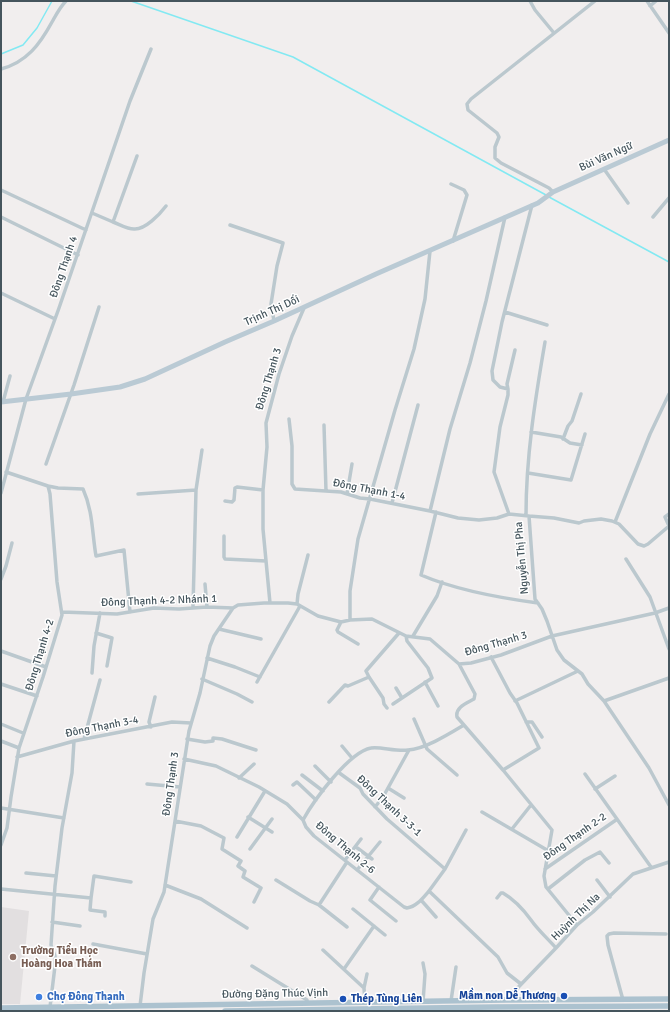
<!DOCTYPE html>
<meta charset="utf-8">
<style>
body{margin:0}
#map{position:relative;width:670px;height:1012px;overflow:hidden;background:#f1eeee;font-family:Signika,sans-serif}
canvas{display:block}
.frame{position:absolute;inset:0;border:2px solid #45555d;pointer-events:none}
</style>
<div id="map">
<canvas width="670" height="1012"></canvas>
<div class="frame"></div>
</div>
<script>
const ctx = document.querySelector('canvas').getContext('2d');
ctx.lineJoin = 'round';
function fillPath(path, color) { ctx.fillStyle = color; ctx.fill(path, 'evenodd'); }
function stroke(path, color, width, dash) { ctx.strokeStyle = color; ctx.lineWidth = width; ctx.lineCap = dash ? 'butt' : 'round'; ctx.setLineDash(dash || []); ctx.stroke(path); }
function label(font, color, halo, rows, align = 'center') {
  ctx.font = font + ' Signika,sans-serif'; ctx.lineWidth = 3; ctx.setLineDash([]); ctx.textBaseline = 'middle'; ctx.strokeStyle = halo; ctx.fillStyle = color; for (const [text, x, y, turn = 0] of rows) {
    ctx.save(); ctx.translate(x, y); ctx.rotate((+turn || 0) * Math.PI / 180); ctx.textAlign = isNaN(turn) ? turn : align; if (halo) ctx.strokeText(text, 0, 0); ctx.fillText(text, 0, 0); ctx.restore();
  }
}
fillPath(new Path2D(`
 M1 907 29 911 20 1004H1Z`), '#e2dfe0');
stroke(new Path2D(`
 M131 1 293 57 546 195
 M1 54 23 45 37 28 52 1
 M549 197 669 262`), '#83e9f2', 1.5);
stroke(new Path2D(`
 M530 1 535 10 554 33
 M647 1 669 33
 M650 6 656 1
 M1 69C27 62 40 44 52 22 56 15 60 7 66 1
 M604 169 628 203
 M451 184 464 190 467 195 453 241
 M1 190 86 230
 M553 192 549 188 501 163 495 158V147L499 137 497 133 468 110 467 104 471 99 595 1
 M532 205 502 322 492 371 493 380 500 387 508 389V395L500 427 494 472 509 514 529 516 535 599 542 609 547 621 557 650 564 660 582 674 588 684 604 701 649 768 669 805
 M92 213 113 222 137 156
 M1 217 78 255
 M653 217 669 198
 M113 222C119 224 127 229 134 229 145 230 160 214 166 206
 M230 225 283 243 277 266 271 304 274 321
 M1 293 55 319
 M505 312 547 325
 M508 389 507 384 515 350
 M3 402 10 376
 M289 419 292 446V484L295 489 341 492 360 498 370 499 430 511 458 518 479 520 497 518 509 514
 M324 425 326 491
 M531 432 561 437 570 443 582 445
 M563 439 568 426 572 421 581 394
 M46 464 74 385 99 307
 M528 473 571 480 585 434
 M48 486 58 488 83 489C93 511 92 533 96 556L124 550 130 612
 M1 493 26 399 59 308 130 101 151 49
 M138 494 196 490
 M347 494 352 464
 M225 501 232 502 234 500 235 488 237 487 263 490
 M392 503 418 405
 M430 511 450 429 470 363 486 301 505 217
 M436 512 421 575C456 590 500 598 538 603
 M526 515C526 457 535 400 545 342
 M529 516 554 518 579 523 584 521 601 519 612 521 619 524 638 544 644 546 648 544 669 526V527
 M615 522 650 434 669 394
 M669 526 665 517 669 514
 M224 536V557L225 559 266 561
 M626 559 650 597 669 649
 M1 579 6 566 12 543
 M205 584 207 607
 M270 603 263 529V490L267 447 266 423 279 374 292 336 304 308
 M297 604 298 594 308 555
 M193 607 196 490 202 450
 M62 612 117 614 154 608 179 609 207 607 233 608
 M350 620V591L358 539 395 410 414 349 425 299 430 251
 M341 622 337 630 338 632 358 644
 M219 629 261 639
 M96 633 112 638 107 666
 M413 636 437 596 442 582
 M1 651 46 667
 M491 657 510 693 517 703 539 748 503 770
 M207 658 235 667 260 677
 M459 664 475 694 474 699C467 703 455 707 457 717L503 770 552 830 544 876 546 887 577 925
 M92 673 94 646 100 613
 M202 679 237 694 252 702
 M257 682 300 606
 M425 682 438 706
 M1 684 37 696
 M396 688 402 698
 M515 701 578 671
 M604 701 669 678
 M329 702 345 685 348 686 369 677
 M393 704 432 678 428 668 407 641 406 636
 M387 708 384 704 383 698 369 677 366 671 399 633
 M414 719 427 749 457 775
 M526 722H532L542 737
 M1 724 23 733
 M151 727 149 722 155 697
 M84 739 100 680
 M187 739 205 742 213 741V738L222 739 256 750
 M1 741 19 748
 M342 746 352 758
 M17 757 74 741 172 722 191 723
 M184 759 216 766 259 787 287 804 303 820
 M315 766 331 782
 M338 772 360 788 363 794 387 819 445 869
 M585 774 651 867
 M302 775 323 791
 M239 778 254 764
 M147 784 180 787
 M293 785 297 782 316 800
 M388 788 404 798
 M595 789 615 776
 M375 807 383 797 409 750
 M1 808 64 818
 M482 812 547 850
 M248 817 272 832
 M175 821 201 826 224 838 222 849 241 861 238 866 245 871 243 877 261 888 254 902
 M512 829 531 805
 M466 830 445 869 429 891 498 957 507 973 521 984
 M237 837 265 791
 M1 845 7 828 11 797 19 748 43 677 62 615 57 582 50 494 48 486 6 472
 M356 847 372 859
 M250 849 272 819
 M345 860 361 839
 M545 869 616 820
 M357 870 380 842
 M26 873 56 876
 M276 880 310 901 319 905 347 862
 M597 880 610 897
 M165 885 201 899 247 928
 M379 887 370 900 396 921
 M1 889 91 898 94 876 131 882
 M548 889 585 860 600 852 609 863
 M429 891C423 898 416 907 407 908L404 907 314 836 306 827 303 820C314 800 349 752 371 748 379 746 397 752 408 750 425 749 449 734 464 725
 M91 898 90 910 105 912V916
 M497 898 501 893H503C515 900 523 909 531 920 538 930 548 939 556 948
 M421 900 436 917
 M319 905 347 927
 M353 909 385 935
 M52 922 80 926
 M93 944 147 954
 M323 950 364 988 365 1003
 M252 966 307 1000V1003
 M344 969 374 926
 M364 988 367 974
 M506 1000 556 948 577 925 593 912 633 874 669 862
 M623 1000 608 945 607 936 609 934 614 933 666 934
 M451 1001 456 967
 M423 1002 425 974 423 963
 M140 1006 144 973 153 919 164 892 189 731 200 693 210 646 214 636 233 608 238 605 264 603H288L297 604 318 616 341 622 350 620 372 619 406 636 430 639 459 664 471 663 501 655 552 636 655 613 669 608
 M50 1007 55 966V956L51 945 55 886 62 828 72 773 74 741`), '#bbc8ce', 3.5);
stroke(new Path2D(`
 M1 402 71 394 120 387 145 379 225 342 274 321 376 274 538 203 553 192 669 140`), '#bacad4', 5);
stroke(new Path2D(`
 M1 1008 505 1000 669 999
 M225 1011 494 1007 669 1006`), '#acc2cf', 5.5);
for (const [x, y, r, color] of [
 [13,957,4,"#8d6e63"],
 [564,996,4,"#1a4fb4"],
 [39,997,4,"#3f7fe0"],
 [343,999,4,"#1a4fb4"]
]) { const dot = new Path2D(); dot.arc(x, y, r, 0, 2 * Math.PI); ctx.fillStyle = color; ctx.fill(dot); stroke(dot, '#fff', 1.5); }
label('11px', '#45555d', '#fff', [
 ["Bùi Văn Ngữ",606,157,-24],
 ["Đông Thạnh 4",64,267,-71],
 ["Trịnh Thị Dối",272,311,-24],
 ["Đông Thạnh 3",269,379,-73],
 ["Đông Thạnh 1-4",369,490,11],
 ["Nguyễn Thị Pha",522,558,-95],
 ["Đông Thạnh 4-2 Nhánh 1",159,601,-2],
 ["Đông Thạnh 3",496,644,-16],
 ["Đông Thạnh 4-2",40,655,-73],
 ["Đông Thạnh 3-4",102,727,-11],
 ["Đông Thạnh 3",171,784,-82],
 ["Đông Thạnh 3-3-1",389,806,43],
 ["Đông Thạnh 2-2",575,837,-35],
 ["Đông Thạnh 2-6",345,848,40],
 ["Huỳnh Thị Na",576,917,-44],
 ["Đường Đặng Thúc Vịnh",275,994,-1]
]);
label('bold 11px', '#785e54', '#fff', [
 ["Trường Tiểu Học",21,951],
 ["Hoàng Hoa Thám",21,964]
], 'left');
label('bold 11px', '#164399', '#fff', [
 ["Mầm non Dễ Thương",556,996],
 ["Thép Tùng Liên",351,999,"left"]
], 'right');
label('bold 11px', '#366cbe', '#fff', [
 ["Chợ Đông Thạnh",47,997]
], 'left');
</script>
